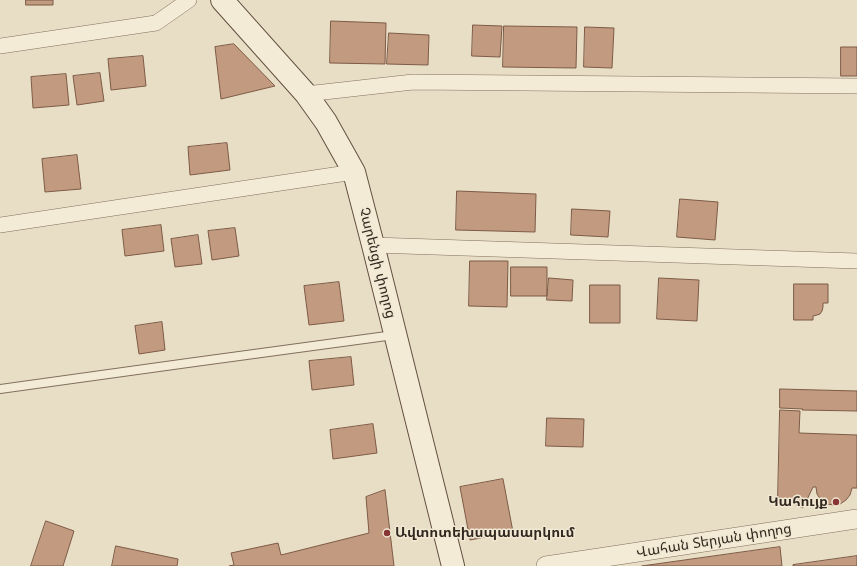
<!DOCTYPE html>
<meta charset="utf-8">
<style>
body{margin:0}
canvas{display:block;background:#e8ddc5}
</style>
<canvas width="857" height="566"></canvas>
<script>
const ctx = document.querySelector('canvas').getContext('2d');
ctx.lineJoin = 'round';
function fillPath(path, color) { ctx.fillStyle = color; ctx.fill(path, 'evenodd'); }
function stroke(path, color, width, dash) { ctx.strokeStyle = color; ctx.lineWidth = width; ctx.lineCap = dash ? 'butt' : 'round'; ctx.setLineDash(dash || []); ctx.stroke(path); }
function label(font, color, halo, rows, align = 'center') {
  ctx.font = font + ' "Libre Baskerville","Noto Sans Armenian",serif'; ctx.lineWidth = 3; ctx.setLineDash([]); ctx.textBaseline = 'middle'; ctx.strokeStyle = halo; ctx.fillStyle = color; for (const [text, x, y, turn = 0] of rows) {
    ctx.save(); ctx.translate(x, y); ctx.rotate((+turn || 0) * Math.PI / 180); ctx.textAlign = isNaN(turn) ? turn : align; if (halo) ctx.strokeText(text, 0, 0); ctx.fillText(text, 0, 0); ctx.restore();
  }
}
const building = new Path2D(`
 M26 0H53V5H26Z
 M331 21 386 23 385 64 330 63Z
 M473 25 502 26 500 57 472 56Z
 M504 26 577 27 576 68 503 67Z
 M585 27 614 28 612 68 584 67Z
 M389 33 429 35 428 65 387 64Z
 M234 44 275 86 221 99 215 47Z
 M841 47H857V76H841Z
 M143 56 146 86 111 90 108 59Z
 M100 73 104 101 77 105 73 76Z
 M66 74 69 105 33 108 31 77Z
 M227 143 230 170 190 175 188 147Z
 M77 155 81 189 45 192 42 159Z
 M457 191 536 194 535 232 456 230Z
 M680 199 718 202 715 240 677 237Z
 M572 209 610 211 608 237 571 235Z
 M161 225 164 251 125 256 122 230Z
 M235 228 239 256 212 260 208 231Z
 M198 235 202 264 175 267 171 239Z
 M470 261H508L507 307 469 306Z
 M511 267H547V296H511Z
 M549 278 573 280 572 301 547 300Z
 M659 278 699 280 697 321 657 319Z
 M339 282 344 321 309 325 304 286Z
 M794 284H828V303H823V307L822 311 820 314 817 315 813 316V320H794Z
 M590 285H620V323H590Z
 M162 322 165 350 139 354 135 326Z
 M351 357 354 385 312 390 309 361Z
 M780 389 857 391V411L802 410 803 409 780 408Z
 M780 410 800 411 799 433 857 435V488H852L850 495 846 500 840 504 834 505 827 504 821 500 817 494 816 487H813L803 508 778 497Z
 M547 418 584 419 583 447 546 446Z
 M373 424 377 453 333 459 330 430Z
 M503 479 513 532 470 540 460 487Z
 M385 490 394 566H229L234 565 231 553 278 543 281 555 369 533 366 497Z
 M46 521 74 531 63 566H31Z
 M116 546 178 559 177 566H112Z
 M780 547 782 566H642Z
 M857 556V566H793V565Z`);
fillPath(building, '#c29a7f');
stroke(building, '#7d5b46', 1);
const service = new Path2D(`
 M0 389 195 362 394 335`);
const minor = new Path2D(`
 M0 46 156 23 189 0
 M306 94 413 82 857 86
 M0 225 354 172
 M373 245 857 261`);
const tertiary = new Path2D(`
 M546 566 857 519`);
const secondary = new Path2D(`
 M222 0 306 94 326 122 354 172 373 245 453 566`);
stroke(service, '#81705d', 10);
stroke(minor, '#81705d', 16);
stroke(tertiary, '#81705d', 20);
stroke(secondary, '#635140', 24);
stroke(service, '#f4ebd7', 8);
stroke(minor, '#f4ebd7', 15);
stroke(tertiary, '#f4ebd7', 19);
stroke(secondary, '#f4ebd7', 22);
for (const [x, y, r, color] of [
 [836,502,4,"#883536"],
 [387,533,4,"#883536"]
]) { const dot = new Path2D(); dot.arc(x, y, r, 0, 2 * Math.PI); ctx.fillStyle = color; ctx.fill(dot); stroke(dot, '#f1e8d3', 1.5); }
label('14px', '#33281f', '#f1e8d3', [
 ["Չարենցի փողոց",377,263,76],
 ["Վահան Տերյան փողոց",714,541,-9]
]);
label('bold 14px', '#33281f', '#f1e8d3', [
 ["Կահույք",828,502],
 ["Ավտոտեխսպասարկում",395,533,"left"]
], 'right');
</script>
